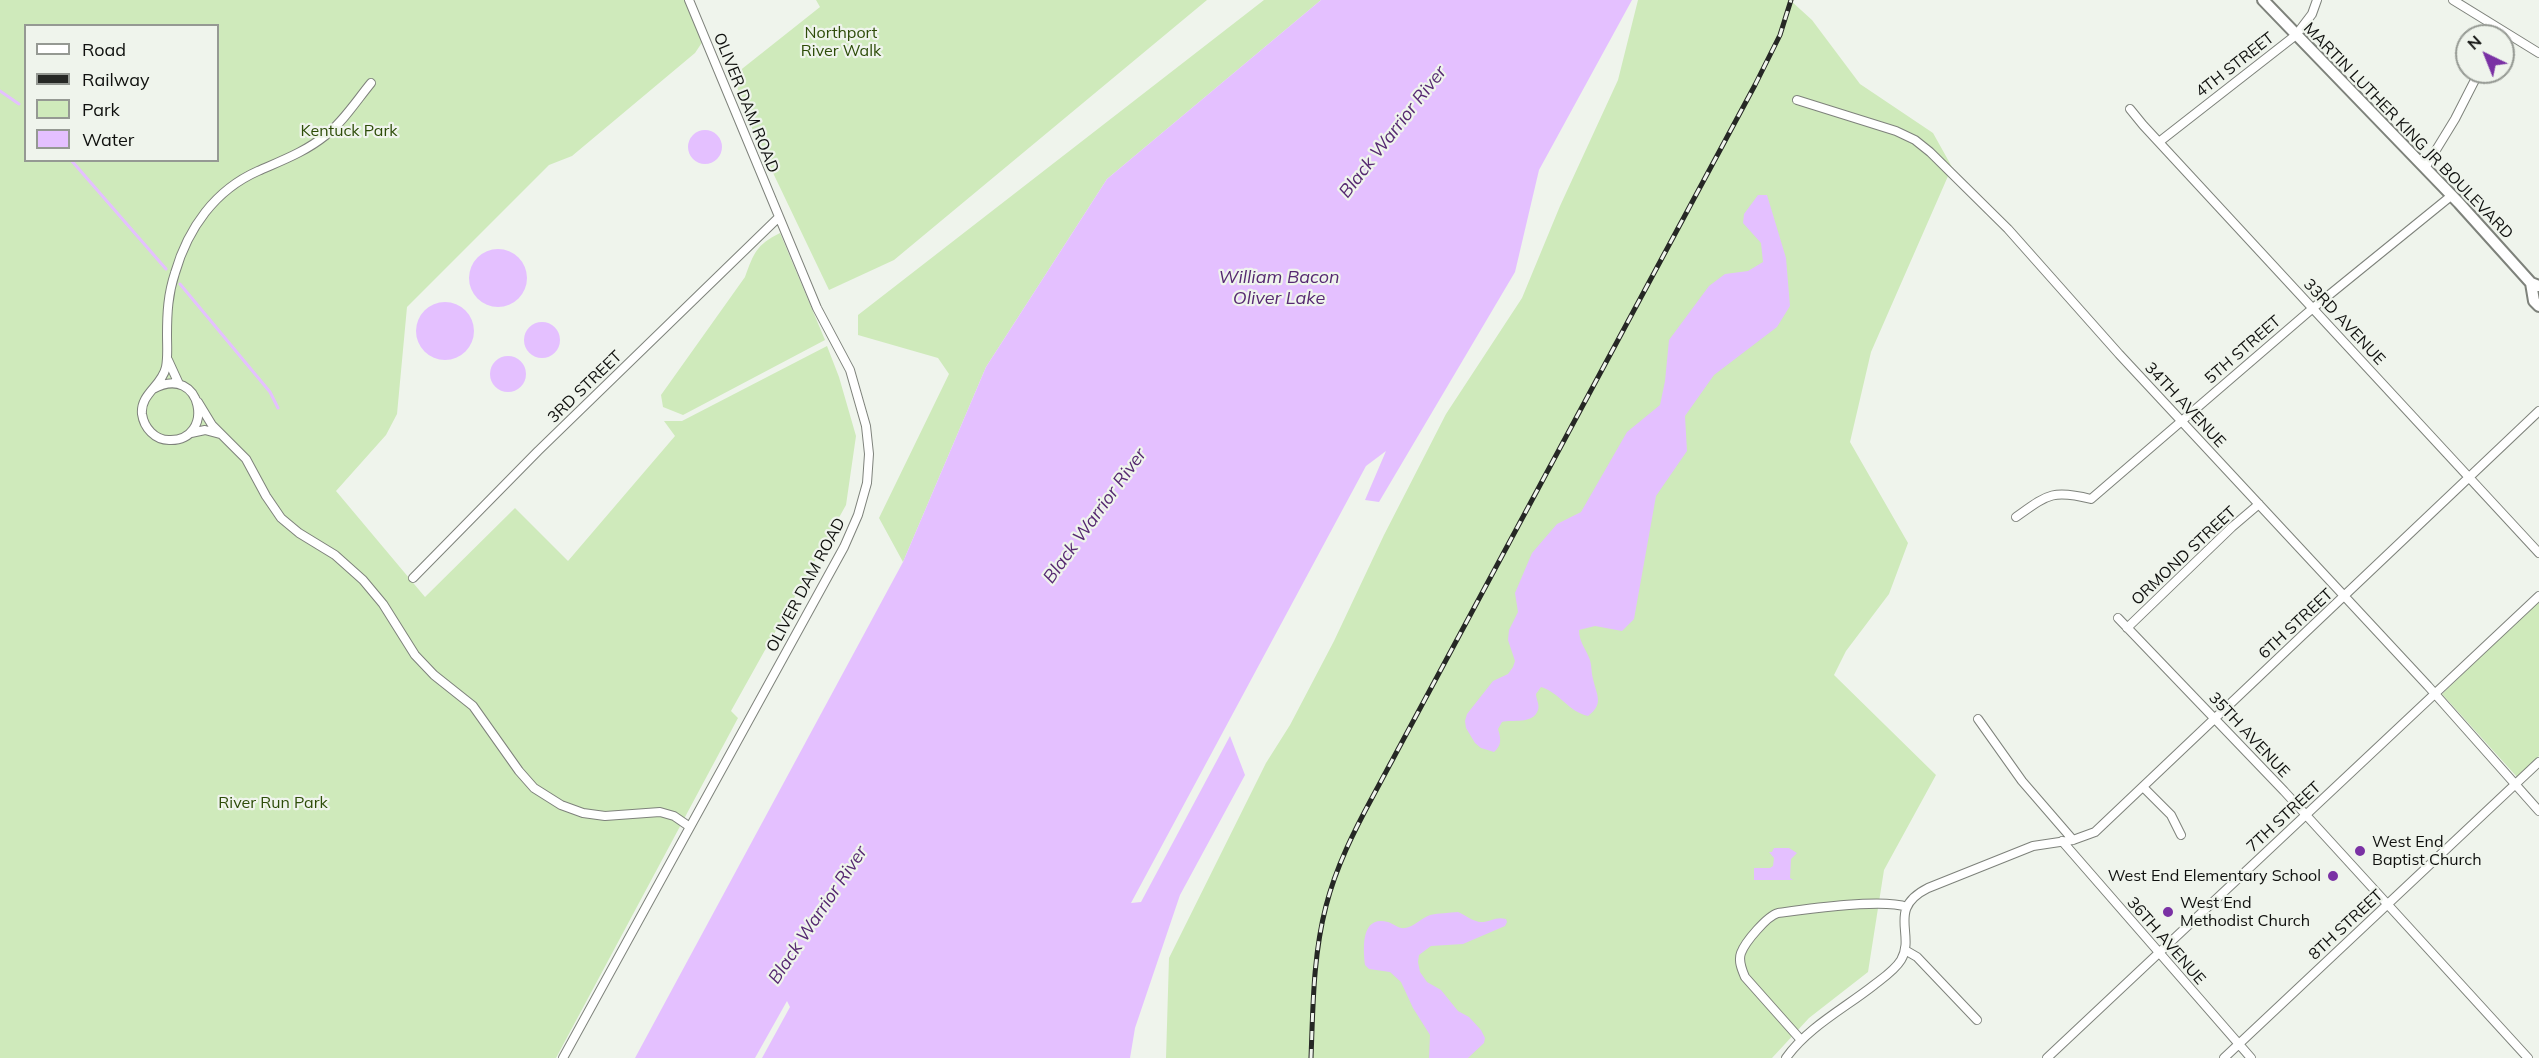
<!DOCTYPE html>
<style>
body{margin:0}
#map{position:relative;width:2539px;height:1058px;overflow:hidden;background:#eff4ec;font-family:Mulish,sans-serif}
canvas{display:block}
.legend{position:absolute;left:24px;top:24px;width:195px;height:138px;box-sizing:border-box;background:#eff4ec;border:2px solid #959993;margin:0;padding:8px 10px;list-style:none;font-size:18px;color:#0f100e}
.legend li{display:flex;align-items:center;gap:12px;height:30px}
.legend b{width:30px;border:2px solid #959993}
.north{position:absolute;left:2455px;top:24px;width:60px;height:60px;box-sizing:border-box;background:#eff4ec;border:2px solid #959993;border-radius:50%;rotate:317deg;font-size:16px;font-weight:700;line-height:24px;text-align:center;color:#0f100e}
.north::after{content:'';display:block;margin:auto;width:21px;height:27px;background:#7a31a4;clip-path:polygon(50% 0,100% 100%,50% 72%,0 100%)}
</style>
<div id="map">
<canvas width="2539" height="1058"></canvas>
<ul class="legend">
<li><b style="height:8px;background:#fff"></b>Road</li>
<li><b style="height:8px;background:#262825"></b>Railway</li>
<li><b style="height:16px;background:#cfeabb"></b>Park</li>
<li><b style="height:16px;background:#e4c0ff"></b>Water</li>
</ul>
<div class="north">N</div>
</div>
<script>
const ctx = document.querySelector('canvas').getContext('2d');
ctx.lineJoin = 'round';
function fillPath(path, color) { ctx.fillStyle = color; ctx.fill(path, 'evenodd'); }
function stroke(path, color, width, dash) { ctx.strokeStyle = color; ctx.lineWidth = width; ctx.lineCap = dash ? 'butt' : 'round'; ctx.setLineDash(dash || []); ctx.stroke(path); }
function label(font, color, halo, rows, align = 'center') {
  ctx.font = font + ' Mulish,sans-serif'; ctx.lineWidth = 4.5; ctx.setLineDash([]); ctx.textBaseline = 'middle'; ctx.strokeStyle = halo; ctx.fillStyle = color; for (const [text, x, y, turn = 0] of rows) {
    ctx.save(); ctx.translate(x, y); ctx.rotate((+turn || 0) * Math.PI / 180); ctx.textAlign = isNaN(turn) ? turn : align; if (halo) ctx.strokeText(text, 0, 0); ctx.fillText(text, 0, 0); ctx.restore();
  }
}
fillPath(new Path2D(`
 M0 0H689L705 38 695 53 572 156 549 165 407 307 397 414 386 435 336 491 425 597 515 508 568 561 675 436 664 421H682L827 346 839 377 856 436 846 505 731 711 738 718 556 1058H0ZM26 26H218V160H26Z
 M816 0H1207L894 260 829 290 753 131 733 76 820 7Z
 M1264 0H1321L1107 179 986 367 903 562 879 518 949 374 938 358 858 335V315Z
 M1638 0H1790L1812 20 1860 84 1933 133 1952 167 1871 352 1850 442 1908 543 1889 594 1846 651 1834 675 1936 775 1884 870 1868 972 1809 1018 1772 1058H1166L1169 958 1266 763 1290 725 1334 641 1384 535 1446 414 1522 298 1560 206 1618 80Z
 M780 233 825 340 683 415 663 407 661 395 745 277C754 253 756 245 780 233Z
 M2539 601V756L2517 777 2442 694Z`), '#cfeabb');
fillPath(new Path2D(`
 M1321 0H1632L1539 170 1515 272 1379 502 1365 500 1386 451 1366 466 1131 903 1141 902 1230 736 1245 775 1180 895 1135 1028 1130 1058H762L790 1007 787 1001 755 1058H635L903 562 986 367 1107 179Z
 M688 147a17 17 0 1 1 34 0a17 17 0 1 1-34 0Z
 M1758 195H1767L1786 258 1790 306 1777 327 1714 375 1685 416 1687 451 1656 496 1634 619 1622 631 1595 626 1579 630C1579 642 1586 649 1590 660 1592 666 1591 673 1593 679 1597 696 1604 704 1588 716 1569 712 1560 693 1541 687L1536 694C1536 699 1540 705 1538 710 1533 725 1512 719 1502 722L1498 729C1501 739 1502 745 1494 752L1481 748 1475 743 1466 728 1465 721 1467 714 1493 681 1508 674 1513 667 1515 661 1508 640 1509 630 1518 612 1515 593 1532 553 1557 524 1581 512 1627 432 1660 405 1665 381 1669 340 1709 286 1725 274 1748 271 1763 262 1761 243 1743 223 1744 214Z
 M469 278a29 29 0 1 1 58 0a29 29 0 1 1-58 0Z
 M416 331a29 29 0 1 1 58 0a29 29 0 1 1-58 0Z
 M524 340a18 18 0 1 1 36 0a18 18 0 1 1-36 0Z
 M490 374a18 18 0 1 1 36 0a18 18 0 1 1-36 0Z
 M1774 848H1789L1797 853 1791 859 1790 878 1793 880H1754V868H1770L1773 866 1774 858 1769 852H1772Z
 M1458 912C1465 915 1474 922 1481 922 1490 922 1496 916 1506 919L1507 922 1505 926 1463 944 1431 946 1419 955 1418 962 1420 972 1427 982 1441 990 1458 1011 1469 1017 1481 1030 1485 1038 1484 1043 1468 1058H1429L1430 1035 1413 1008 1401 982 1390 972 1369 969 1365 965C1363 947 1361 915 1388 922 1394 924 1399 929 1405 928 1414 927 1421 918 1430 915 1439 913 1449 913 1458 912Z`), '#e4c0ff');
stroke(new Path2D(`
 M0 91 19 104
 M71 160 166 269
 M180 284 270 392 278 408`), '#e4c0ff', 3);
const street = new Path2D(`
 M2453 0 2539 53
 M1797 100 1896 131 1915 140 1930 152 2008 229 2119 354 2428 686 2539 811
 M2130 109 2143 125 2539 553
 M2159 142 2296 35 2312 14 2317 0
 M2425 168 2455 119 2479 72
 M168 360 179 384
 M153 389C203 362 216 442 169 440 155 440 144 428 142 414 140 394 162 386 166 367 168 357 167 346 167 335 167 313 168 294 175 273 188 228 215 190 258 171 283 160 305 152 326 135 343 122 357 100 371 83
 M198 402 212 425 246 459 266 496 281 518 299 533 335 555 363 580 383 604 415 655 434 675 473 706 519 771 534 788 561 805 583 813 605 816 660 812 674 816 690 827
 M191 433 205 430 220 434
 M2016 517C2047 495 2052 489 2091 499L2313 308 2451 196
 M413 578 538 451 778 218
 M2118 618 2284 791 2528 1058
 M2127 628 2232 527 2259 504
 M1978 719 2022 781 2073 840
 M2143 787 2171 815 2181 835
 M2062 841 2251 1058
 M1905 950 1917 957 1977 1020
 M1801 1040 1745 977C1742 970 1738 961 1741 953 1745 942 1767 916 1778 913 1807 909 1882 898 1907 907
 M563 1058 844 547 858 515 867 483 869 454 866 426 850 370 817 308 689 0
 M1786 1058C1808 1027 1845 1008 1874 985 1883 978 1895 970 1901 960 1916 934 1886 909 1928 888L2033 846 2073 840 2095 832 2539 411
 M2047 1058 2539 596
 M2224 1058 2539 762`);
const secondary = new Path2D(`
 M2263 0 2459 203 2531 283 2539 286
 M2531 283 2534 301 2539 306`);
stroke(street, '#7e827b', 10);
stroke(secondary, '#7e827b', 14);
stroke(street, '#fff', 8);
stroke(secondary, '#fff', 10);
const rail = new Path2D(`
 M1311 1058C1313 1007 1313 956 1326 906 1336 867 1354 831 1373 796L1755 85 1780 35 1791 0`);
stroke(rail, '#262825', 5);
stroke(rail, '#eff4ec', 3, [9]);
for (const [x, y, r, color] of [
 [2360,851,6,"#7a31a4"],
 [2333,876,6,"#7a31a4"],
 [2168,912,6,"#7a31a4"]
]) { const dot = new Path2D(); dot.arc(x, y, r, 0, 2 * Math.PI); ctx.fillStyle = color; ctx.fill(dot); stroke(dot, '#eff4ec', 2); }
label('16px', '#2d4c08', '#eff4ec', [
 ["Northport",841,33],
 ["River Walk",841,51],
 ["Kentuck Park",349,131],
 ["River Run Park",273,803]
]);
label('16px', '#0f100e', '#eff4ec', [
 ["4TH STREET",2235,65,-38],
 ["OLIVER DAM ROAD",746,103,68],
 ["MARTIN LUTHER KING JR BOULEVARD",2408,131,46],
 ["33RD AVENUE",2344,322,47],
 ["5TH STREET",2243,350,-41],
 ["3RD STREET",585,387,-44],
 ["34TH AVENUE",2185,405,47],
 ["ORMOND STREET",2184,556,-43],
 ["OLIVER DAM ROAD",806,585,-62],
 ["6TH STREET",2296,624,-43],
 ["35TH AVENUE",2249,735,47],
 ["7TH STREET",2284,817,-43],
 ["8TH STREET",2346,925,-43],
 ["36TH AVENUE",2166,941,49]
]);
label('16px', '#0f100e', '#eff4ec', [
 ["West End",2372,842],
 ["Baptist Church",2372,860],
 ["West End Elementary School",2321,876,"right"],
 ["West End",2180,903],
 ["Methodist Church",2180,921]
], 'left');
label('italic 18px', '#562971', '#eff4ec', [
 ["Black Warrior River",1393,132,-52],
 ["William Bacon",1279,278],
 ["Oliver Lake",1279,299],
 ["Black Warrior River",1095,516,-54],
 ["Black Warrior River",818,915,-56]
]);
</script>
